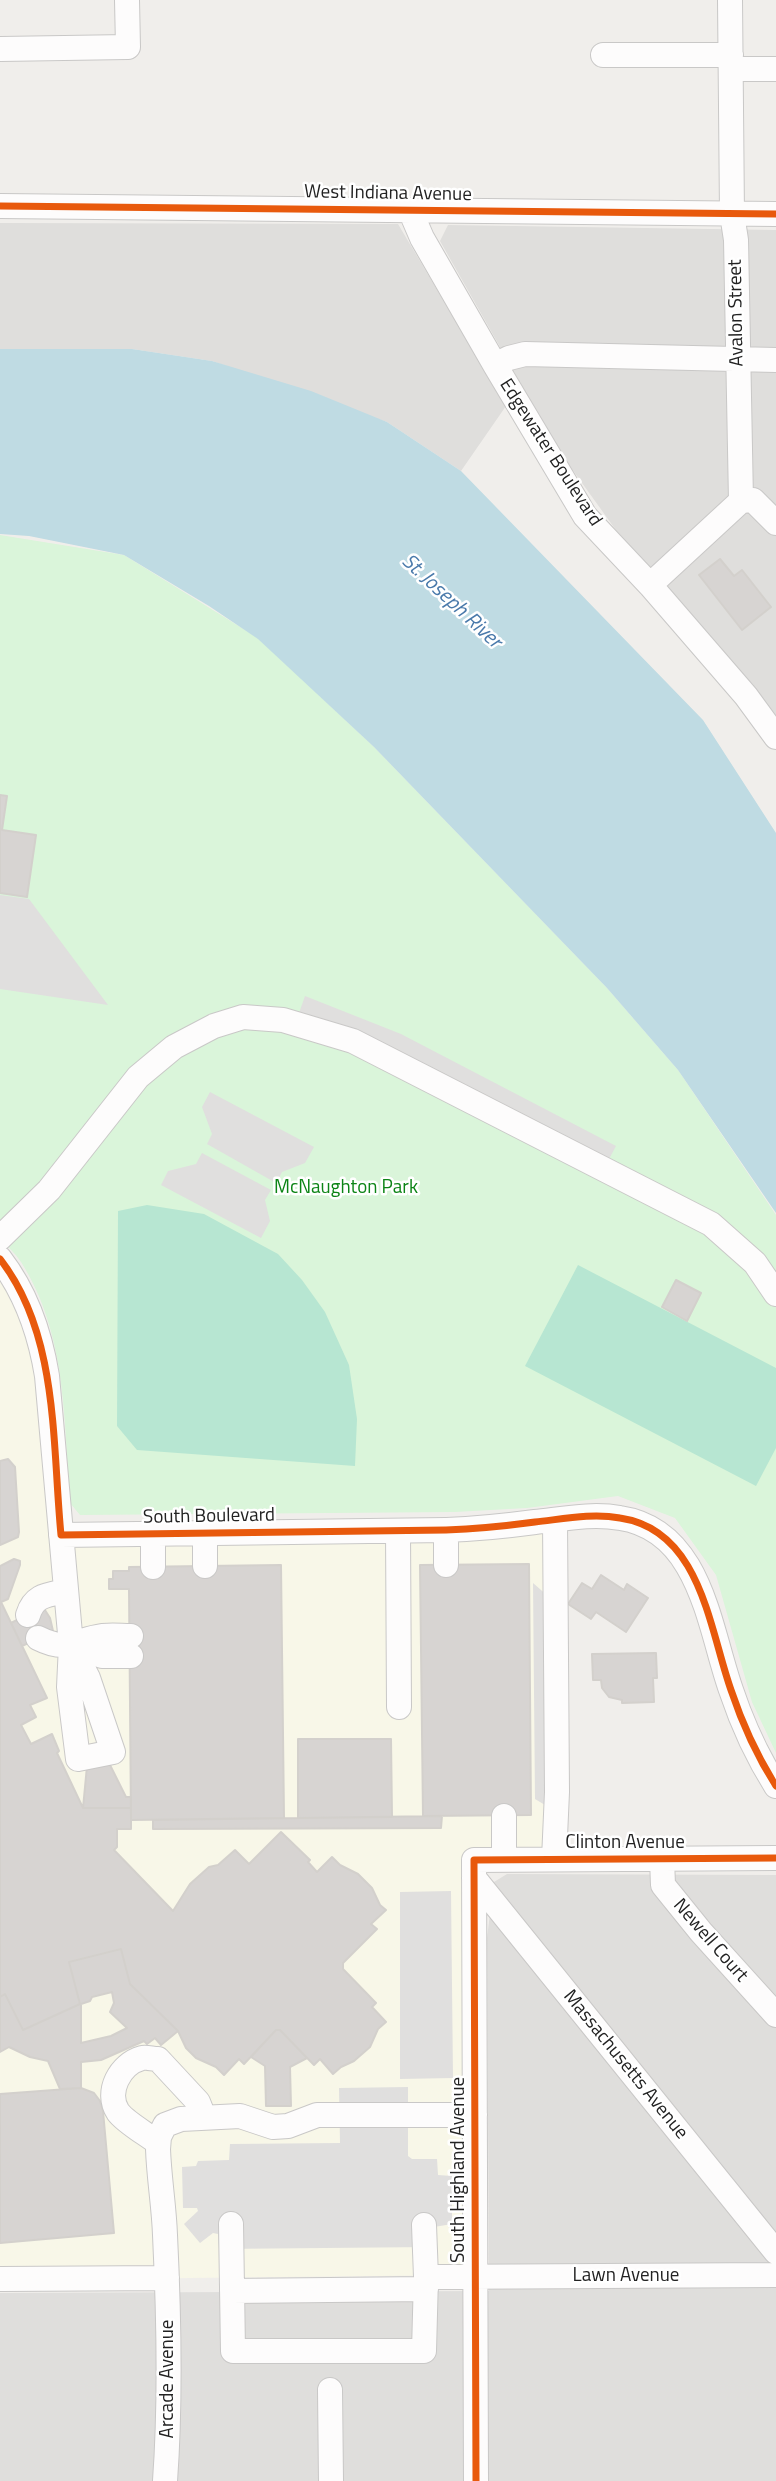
<!DOCTYPE html>
<style>
body{margin:0}
canvas{display:block;background:#f0eeeb}
</style>
<canvas width="776" height="2481"></canvas>
<script>
const ctx = document.querySelector('canvas').getContext('2d');
ctx.lineJoin = 'round';
function fillPath(path, color) { ctx.fillStyle = color; ctx.fill(path, 'evenodd'); }
function stroke(path, color, width, dash) { ctx.strokeStyle = color; ctx.lineWidth = width; ctx.lineCap = dash ? 'butt' : 'round'; ctx.setLineDash(dash || []); ctx.stroke(path); }
function label(font, color, halo, rows, align = 'center') {
  ctx.font = font + ' "Titillium Web",sans-serif'; ctx.lineWidth = 5; ctx.setLineDash([]); ctx.textBaseline = 'middle'; ctx.strokeStyle = halo; ctx.fillStyle = color; for (const [text, x, y, turn = 0] of rows) {
    ctx.save(); ctx.translate(x, y); ctx.rotate((+turn || 0) * Math.PI / 180); ctx.textAlign = isNaN(turn) ? turn : align; if (halo) ctx.strokeText(text, 0, 0); ctx.fillText(text, 0, 0); ctx.restore();
  }
}
fillPath(new Path2D(`
 M0 223 398 224 506 406 461 471 387 422 212 361 132 349H0Z
 M448 225 776 230V717L755 687 631 551 559 451 440 241Z
 M507 1874 776 1875V2481H0V2293L489 2291 487 1938 494 1882Z`), '#dfdedc');
fillPath(new Path2D(`
 M0 1263 26 1306 60 1536 553 1522V1858H473L475 2275 0 2280Z`), '#f8f7e8');
fillPath(new Path2D(`
 M0 535 124 555 258 638 374 747 607 988 678 1070 776 1215V1753L752 1702 716 1575 675 1518 618 1496 527 1508 455 1512 80 1515 70 1503C64 1422 67 1334 21 1262 15 1253 7 1246 0 1238Z`), '#daf5da');
fillPath(new Path2D(`
 M147 1205 204 1214 278 1254 302 1280 325 1312 349 1365 357 1419 355 1466 137 1450 117 1426 118 1211Z
 M578 1265 776 1368V1448L756 1486 525 1366Z`), '#b7e6d2');
fillPath(new Path2D(`
 M0 895 29 899 108 1005 0 989Z
 M305 996 401 1034 616 1146 608 1161 299 1013Z
 M210 1092 314 1147 305 1163 282 1172 276 1183 207 1144 212 1134 202 1107Z
 M202 1153 271 1190 265 1200 270 1221 261 1238 161 1185 168 1171 196 1164Z
 M533 1583 549 1597 550 1808 535 1799Z
 M451 1891 453 2078 400 2079V1892Z
 M408 2087V2156L412 2159H437L438 2175 452 2176V2224L434 2227 431 2247 219 2249 218 2234 213 2233 200 2243 184 2224 198 2211 197 2208H183L182 2167 196 2166 198 2161 229 2160 230 2144 340 2143 339 2088Z`), '#e0dfde');
fillPath(new Path2D(`
 M0 349H132L212 361 311 391 387 422 461 471 703 720 776 833V1213L678 1070 607 988 374 747 258 639 209 606 124 555 29 536 0 534Z`), '#bfdbe3');
const building = new Path2D(`
 M720 559 734 576 742 570 771 607 742 630 699 575Z
 M0 795 7 796 2 830 36 835 27 897 0 893Z
 M676 1280 701 1293 687 1321 662 1307Z
 M8 1459 15 1467 19 1532 18 1537 0 1545V1461Z
 M14 1559 20 1561V1565L8 1599 1 1602 47 1698 30 1705 36 1717 21 1725 31 1744 52 1734 59 1751 57 1753 83 1808H131V1829H117V1847L114 1850 173 1911 190 1884 209 1867 218 1865 235 1850 249 1864 281 1832 310 1860 308 1862 317 1872 332 1857 340 1865 358 1874 372 1888 380 1905 386 1910 371 1924 377 1929 343 1963V1969L376 2003 372 2007 386 2022 378 2029 370 2047 354 2061 341 2067 333 2074 320 2059 314 2065 280 2030H276L244 2064 239 2059 224 2075 216 2067 196 2058 186 2048 178 2031 130 1984 121 1949 69 1962 80 2004 23 2030 5 1994 0 1997V1566Z
 M529 1564 531 1815 423 1816 420 1565Z
 M281 1565 284 1818 131 1820 129 1589H109V1579H113V1571H129V1567Z
 M601 1575 624 1590 627 1584 648 1598 626 1632 596 1612 591 1619 568 1604 582 1583 592 1589Z
 M43 1607 50 1618 53 1631 22 1646 11 1623Z
 M656 1653 657 1678H653L654 1702 622 1703V1700L609 1697 602 1688 601 1680H593L592 1654Z
 M298 1739H391L392 1817 298 1818Z
 M108 1761 126 1797H131V1808H83L87 1766Z
 M442 1816 441 1828 153 1829V1820Z
 M121 1949 130 1984 178 2031 161 2045 155 2038 147 2044 144 2041 101 2060 81 2062V2088L60 2089 48 2061 30 2057 9 2047 0 2052V1997L5 1994 23 2030 80 2004 69 1962ZM112 1992 114 2003 110 2012 127 2028 111 2036 81 2043V2004L90 2001 92 1997Z
 M276 2030H280L307 2058 290 2067 291 2106H266L265 2066 251 2057Z
 M81 2088 94 2093 100 2101 103 2111 114 2233 0 2243V2094Z`);
fillPath(building, '#d7d4d2');
stroke(building, '#d3d0cc', 2);
const minor = new Path2D(`
 M0 49 128 47 127 0
 M603 55H731
 M731 69H776
 M0 206 776 214
 M410 210 422 238 495 365 585 516 650 585 746 696 776 737
 M495 365 509 358 525 354 776 360
 M741 501 753 500 776 523
 M650 585 741 501 736 240 732 214 730 0
 M0 1238 49 1190 138 1077 174 1047 214 1026 243 1017 283 1020 353 1041 711 1224 755 1263 776 1294
 M0 1259C27 1294 40 1333 47 1376L71 1645 69 1687 78 1759 113 1752 88 1678 71 1645
 M446 1530V1565
 M398 1531 399 1707
 M205 1533V1566
 M153 1534V1567
 M61 1535 446 1530C476 1529 505 1526 535 1522 563 1519 592 1513 620 1518 701 1530 709 1628 731 1690 742 1723 757 1756 776 1786
 M28 1615C34 1595 47 1595 66 1591
 M38 1638C68 1653 74 1640 103 1636 112 1635 122 1636 131 1636
 M71 1645 102 1656H131
 M504 1816V1859
 M554 1859 557 1792 555 1520
 M662 1859 663 1885 701 1932 776 2015
 M474 1878 776 2252
 M158 2143C148 2135 125 2122 118 2112 105 2092 120 2064 142 2058 146 2057 153 2059 158 2059L198 2102 204 2117
 M231 2224 233 2351H424L426 2277 424 2225
 M426 2277 776 2275
 M0 2279 167 2278
 M232 2291 426 2289
 M330 2390 331 2481
 M165 2481C171 2399 169 2317 165 2235 164 2206 159 2178 158 2149L159 2137 165 2125 181 2119 240 2116 273 2127 288 2126 317 2115H475
 M476 2481 474 1860 776 1858`);
stroke(minor, '#c9c8c7', 26);
stroke(minor, '#fdfcfc', 24);
stroke(new Path2D(`
 M0 206 776 214
 M0 1259C59 1335 52 1443 61 1535L446 1530C476 1529 505 1526 535 1522 563 1519 592 1513 620 1518 701 1530 709 1628 731 1690 742 1723 757 1756 776 1786
 M476 2481 474 1860 776 1858`), '#e8590c', 7);
label('19px', '#222', '#fff', [
 ["West Indiana Avenue",388,194,1],
 ["Avalon Street",737,313,-91],
 ["Edgewater Boulevard",550,453,57],
 ["South Boulevard",209,1517,-1],
 ["Clinton Avenue",625,1843],
 ["Newell Court",710,1941,49],
 ["Massachusetts Avenue",625,2065,51],
 ["South Highland Avenue",459,2170,-90],
 ["Lawn Avenue",626,2276],
 ["Arcade Avenue",168,2379,-90]
]);
label('19px', '#0c8416', '#fff', [
 ["McNaughton Park",346,1188]
]);
label('italic 21px', '#4a7aab', '#fff', [
 ["St. Joseph River",451,602,43]
]);
</script>
